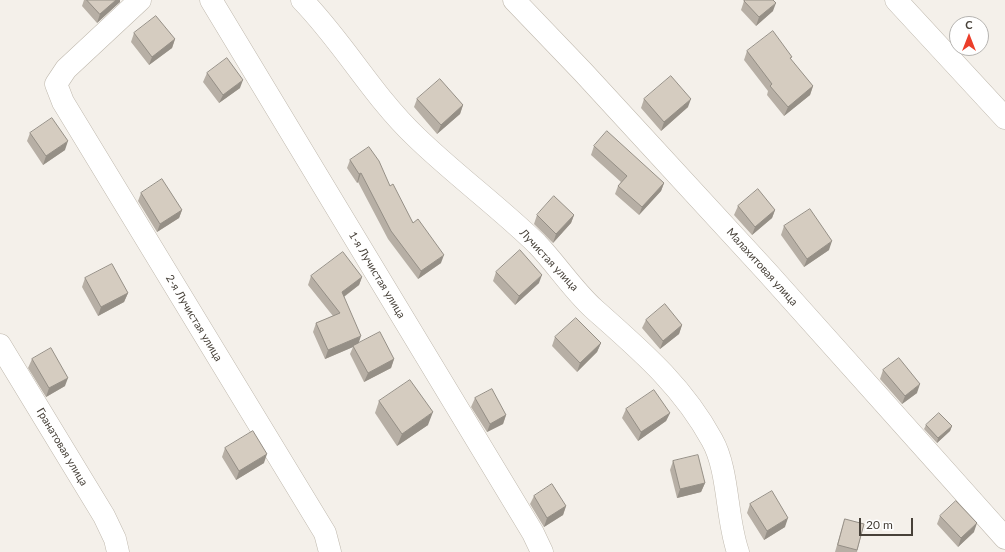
<!DOCTYPE html>
<meta charset="utf-8">
<style>
body{margin:0}
#map{position:relative;width:1005px;height:552px;overflow:hidden;background:#f4f0ea;font-family:Lato,sans-serif}
canvas{display:block}
.north{position:absolute;left:949px;top:16px;width:40px;height:40px;box-sizing:border-box;background:#fff;border:1px solid #b5b3b0;border-radius:50%;rotate:0deg;font-size:11px;font-weight:700;line-height:16px;text-align:center;color:#474139}
.north::after{content:'';display:block;margin:auto;width:14px;height:18px;background:#eb3e2a;clip-path:polygon(50% 0,100% 100%,50% 72%,0 100%)}
.scale{position:absolute;left:859px;top:518px;width:54px;height:18px;box-sizing:border-box;border:2px solid #474139;border-top:0;padding-left:5px;font-size:12px;line-height:14px;white-space:nowrap;color:#474139;-webkit-text-stroke:3px #fff;paint-order:stroke}
</style>
<div id="map">
<canvas width="1005" height="552"></canvas>
<div class="north">С</div>
<div class="scale">20 m</div>
</div>
<script>
const ctx = document.querySelector('canvas').getContext('2d');
ctx.lineJoin = 'round';
function stroke(path, color, width, dash) { ctx.strokeStyle = color; ctx.lineWidth = width; ctx.lineCap = dash ? 'butt' : 'round'; ctx.setLineDash(dash || []); ctx.stroke(path); }
function fillPath(path, color) { ctx.fillStyle = color; ctx.fill(path, 'evenodd'); }
function label(font, color, halo, rows, align = 'center') {
  ctx.font = font + ' Lato,sans-serif'; ctx.lineWidth = 3.5; ctx.setLineDash([]); ctx.textBaseline = 'middle'; ctx.strokeStyle = halo; ctx.fillStyle = color; for (const [text, x, y, turn = 0] of rows) {
    ctx.save(); ctx.translate(x, y); ctx.rotate((+turn || 0) * Math.PI / 180); ctx.textAlign = isNaN(turn) ? turn : align; if (halo) ctx.strokeText(text, 0, 0); ctx.fillText(text, 0, 0); ctx.restore();
  }
}
const minor = new Path2D(`
 M140 0 66 69 56 84 63 102 325 533 330 552
 M211 0 533 533 542 552
 M302 0C343 42 373 96 415 136 454 174 498 206 537 244 557 265 573 290 594 309 640 350 682 385 712 440 729 470 726 518 738 552
 M514 0 583 72 767 272 1005 538
 M896 0 1005 118
 M0 345 104 516 115 539 118 552`);
stroke(minor, '#bfb8ad', 23);
stroke(minor, '#fff', 22);
fillPath(new Path2D(`
 M84 0H120V2L97 23 82 6Z
 M744 1 773 11 756 26 741 10Z
 M134 33 175 39 172 48 149 65 131 42Z
 M747 51 791 60 813 86 810 95 784 116 767 95 768 91 744 60Z
 M207 73 240 88 219 103 203 82Z
 M417 99 463 105 460 114 437 134 414 107Z
 M644 99 688 107 661 131 641 108Z
 M30 133 65 150 43 165 27 141Z
 M594 146 664 183 661 191 639 215 615 194 618 186 621 182 591 155Z
 M350 160 390 186 413 223 441 263 418 279 388 239 358 182 357 183 347 168Z
 M141 193 182 210 179 218 157 232 138 201Z
 M738 206 775 210 772 218 752 235 734 215Z
 M537 215H574L571 223 553 243 534 224Z
 M784 226 829 250 804 267 781 235Z
 M496 272 539 283 515 305 493 281Z
 M311 276 362 277 359 285 344 297 358 343 394 359 391 368 364 382 350 354 353 347 325 359 313 332 316 323 333 316 308 285Z
 M85 278 128 293 124 302 98 316 82 287Z
 M646 320 682 325 679 334 660 349 642 328Z
 M555 337 601 343 597 352 577 372 552 346Z
 M32 359 65 386 46 397 28 368Z
 M883 370 917 393 902 404 880 379Z
 M475 398 506 415 503 424 487 432 471 407Z
 M379 401 428 425 397 446 375 413Z
 M626 409 670 413 666 421 638 441 622 418Z
 M926 425 952 426 950 431 937 443 924 429Z
 M225 448 264 463 236 480 222 457Z
 M673 461 705 483 701 492 677 498 670 470Z
 M534 496 566 506 563 515 544 527 530 504Z
 M750 504 785 527 764 540 747 513Z
 M940 516 974 532 958 547 937 524Z
 M845 519 864 524 857 552H835L842 528Z`), '#b7afa5');
fillPath(new Path2D(`
 M116 0H120V2L97 23 100 14Z
 M776 3 773 11 756 26 759 17Z
 M175 39 172 48 149 65 152 57Z
 M243 80 240 88 219 103 223 95Z
 M813 86 810 95 784 116 788 107Z
 M691 99 688 107 661 131 664 122Z
 M463 105 460 114 437 134 441 125Z
 M68 141 65 150 43 165 46 156Z
 M361 173 358 182 357 183 359 174Z
 M664 183 661 191 639 215 642 207Z
 M182 210 179 218 157 232 160 224Z
 M775 210 772 218 752 235 755 227Z
 M574 215 571 223 553 243 556 234Z
 M832 241 829 250 804 267 807 259Z
 M444 255 441 263 418 279 421 271Z
 M542 275 539 283 515 305 519 296Z
 M362 277 359 285 338 301 342 292Z
 M128 293 124 302 98 316 101 307Z
 M682 325 679 334 660 349 663 341Z
 M361 336 358 345 353 346V347L325 359 328 350Z
 M601 343 597 352 577 372 580 363Z
 M394 359 391 368 364 382 368 373Z
 M68 378 65 386 46 397 49 388Z
 M920 384 917 393 902 404 905 396Z
 M433 412 428 425 397 446 402 434Z
 M670 413 666 421 638 441 641 432Z
 M506 415 503 424 487 432 490 424Z
 M952 426 950 431 937 443 938 438Z
 M267 454 264 463 236 480 239 471Z
 M705 483 701 492 677 498 680 489Z
 M566 506 563 515 544 527 547 518Z
 M788 518 785 527 764 540 767 531Z
 M977 523 974 532 958 547 961 538Z`), '#958f86');
const building = new Path2D(`
 M87 0H116L100 14Z
 M746 0H773L776 3 759 17 744 1Z
 M156 16 175 39 152 57 134 33Z
 M773 31 792 57 790 58 813 86 788 107 770 86 772 84 747 51Z
 M227 58 243 80 223 95 207 73Z
 M671 76 691 99 664 122 644 99Z
 M440 79 463 105 441 125 417 99Z
 M52 118 68 141 46 156 30 133Z
 M607 131 664 183 642 207 618 186 627 176 594 146Z
 M369 147 379 161 390 186 393 184 413 223 418 219 444 255 421 271 391 231 361 173 359 174 350 160Z
 M162 179 182 210 160 224 141 193Z
 M758 189 775 210 755 227 738 206Z
 M554 196 574 215 556 234 537 215Z
 M810 209 832 241 807 259 784 226Z
 M520 250 542 275 519 296 496 272Z
 M343 252 362 277 342 292 361 336 328 350 316 323 340 313 311 276Z
 M112 264 128 293 101 307 85 278Z
 M665 304 682 325 663 341 646 320Z
 M576 318 601 343 580 363 555 337Z
 M380 332 394 359 368 373 353 346Z
 M51 348 68 378 49 388 32 359Z
 M899 358 920 384 905 396 883 370Z
 M410 380 433 412 402 434 379 401Z
 M492 389 506 415 490 424 475 398Z
 M654 390 670 413 641 432 626 409Z
 M939 413 952 426 938 438 926 425Z
 M253 431 267 454 239 471 225 448Z
 M698 455 705 483 680 489 673 461Z
 M552 484 566 506 547 518 534 496Z
 M772 491 788 518 767 531 750 504Z
 M956 501 977 523 961 538 940 516Z
 M845 519 864 524 857 550 838 545Z`);
fillPath(building, '#d5ccc0');
stroke(building, '#958f86', 1);
label('11px', '#474139', '#fff', [
 ["Лучистая улица",549,260,47],
 ["Малахитовая улица",762,267,48],
 ["1-я Лучистая улица",377,275,59],
 ["2-я Лучистая улица",194,318,59],
 ["Гранатовая улица",62,447,59]
]);
</script>
